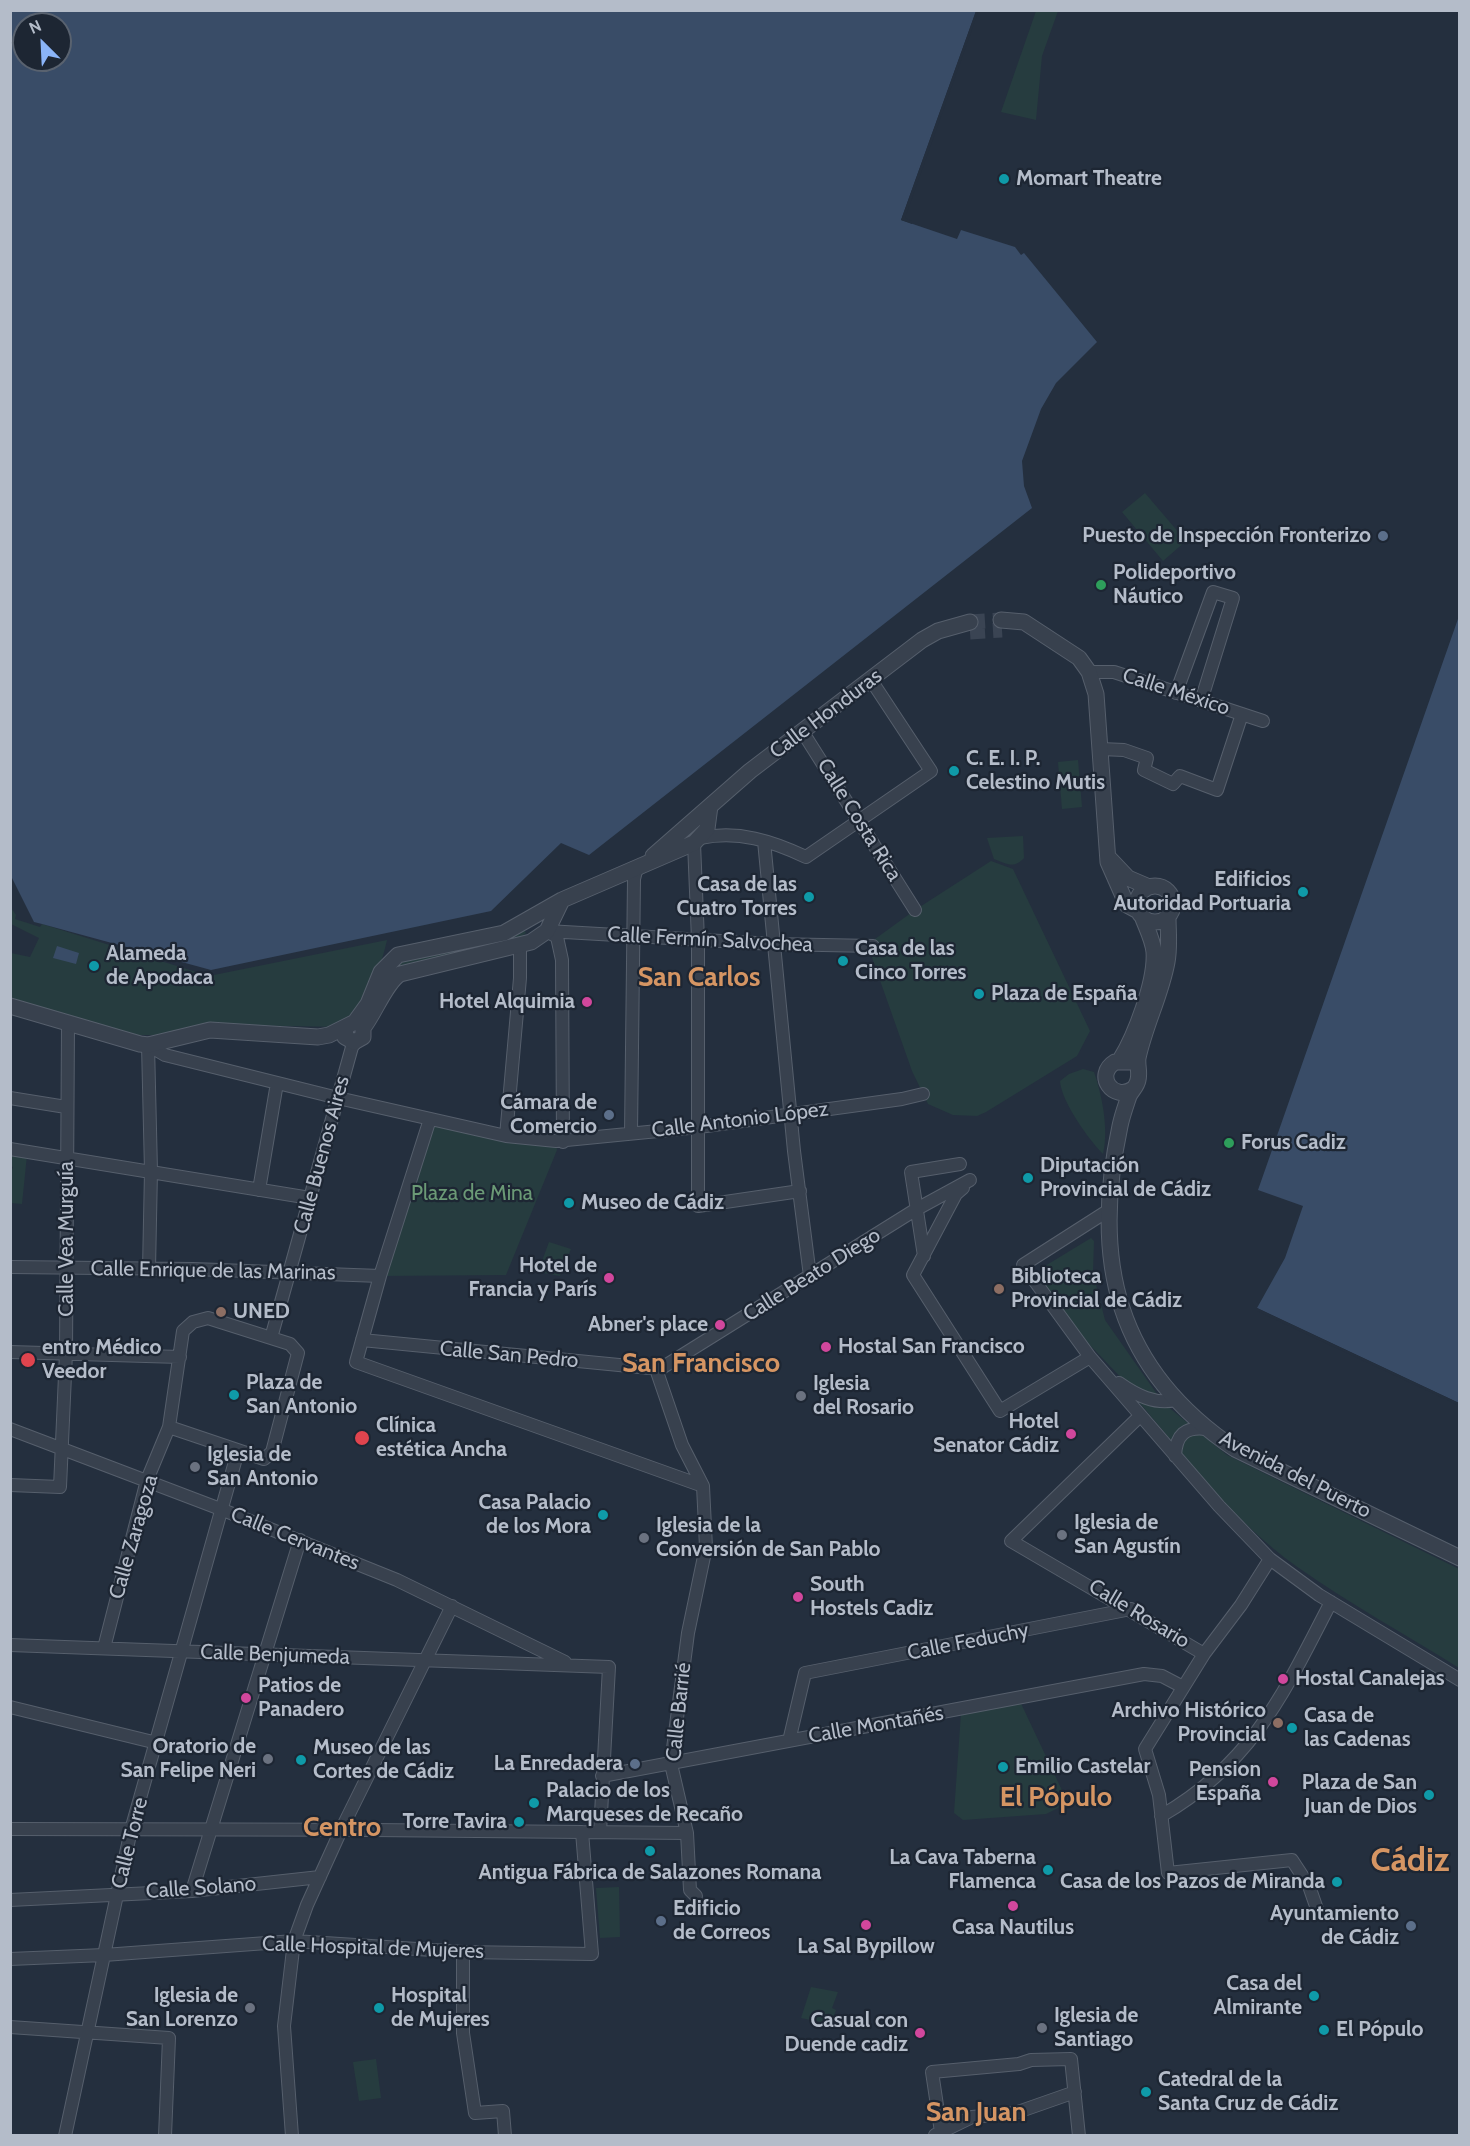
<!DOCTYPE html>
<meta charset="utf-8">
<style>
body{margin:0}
#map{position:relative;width:1470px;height:2146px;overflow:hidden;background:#242f3e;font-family:Cabin,sans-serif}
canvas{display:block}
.frame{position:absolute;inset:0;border:12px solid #b4bcc9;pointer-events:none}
.north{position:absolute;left:12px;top:12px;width:60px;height:60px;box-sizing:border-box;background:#1d2633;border:2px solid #59626f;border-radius:50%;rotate:336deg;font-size:16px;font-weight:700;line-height:24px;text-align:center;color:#b4bcc9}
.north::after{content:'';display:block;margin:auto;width:21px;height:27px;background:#8ab4f8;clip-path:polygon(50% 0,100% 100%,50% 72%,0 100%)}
</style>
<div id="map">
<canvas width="1470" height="2146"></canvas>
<div class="frame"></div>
<div class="north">N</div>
</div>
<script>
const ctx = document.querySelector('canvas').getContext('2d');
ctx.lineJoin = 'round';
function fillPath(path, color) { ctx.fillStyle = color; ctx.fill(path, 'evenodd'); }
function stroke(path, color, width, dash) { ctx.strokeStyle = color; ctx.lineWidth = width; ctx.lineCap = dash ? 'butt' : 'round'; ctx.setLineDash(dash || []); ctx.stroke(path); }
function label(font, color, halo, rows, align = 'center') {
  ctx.font = font + ' Cabin,sans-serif'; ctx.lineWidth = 4.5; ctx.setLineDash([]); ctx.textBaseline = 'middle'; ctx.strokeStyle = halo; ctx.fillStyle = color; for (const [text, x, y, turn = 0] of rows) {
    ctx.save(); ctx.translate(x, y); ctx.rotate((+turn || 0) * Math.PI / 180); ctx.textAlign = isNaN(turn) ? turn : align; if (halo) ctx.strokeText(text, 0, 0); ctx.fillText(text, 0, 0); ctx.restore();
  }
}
fillPath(new Path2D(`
 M1036 11H1058L1042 56 1036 120 1001 112Z
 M1145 493 1186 541 1163 561 1122 512Z
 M1078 760 1082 807 1062 809 1058 762Z
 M1023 836 1024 858C1014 869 1007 864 994 859L987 838Z
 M991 861 1013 869 1090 1031 1077 1056 986 1112 977 1116 953 1115 928 1104 912 1071 870 952 875 939 915 910Z
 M10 906 16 915 15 919 40 927 42 924 209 976 387 940C380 972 366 1005 342 1027L228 1025 160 1035H133L35 1009 11 997V953L30 957 39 938 11 924Z
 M523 928 526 933 514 942 404 965 371 1004 388 965Z
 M1083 1069 1094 1072C1102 1095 1109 1129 1103 1154 1089 1140 1061 1101 1060 1081L1069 1074Z
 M430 1119 556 1141 557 1150 506 1275 380 1276Z
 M11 1153 27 1155 22 1204 11 1203V1172L13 1167 11 1166Z
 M1091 1238 1094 1241 1093 1273 1105 1320 1157 1394 1154 1397 1130 1387 1086 1341 1042 1283 1045 1266Z
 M549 1242 571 1249 560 1276 538 1272Z
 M1138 1401 1167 1406 1227 1455 1459 1569V1668C1405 1634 1348 1603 1296 1566 1234 1522 1187 1458 1138 1401Z
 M1017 1695 1068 1803 1046 1814 963 1820 954 1813 961 1713Z
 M619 1887 620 1937 600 1938 596 1888Z
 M811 1987 838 1992 832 2008 836 2010 831 2024 801 2018Z
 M376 2059 381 2098 359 2101 353 2062Z`), '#263c3f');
fillPath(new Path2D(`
 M11 11H976L901 220 957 239 961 230 1015 247 1021 255 1024 253 1097 342 1056 383 1041 409 1022 461 1024 486 1032 508 589 855 561 843 491 911 211 970 42 924 34 922 11 876ZM24 24H60V60H24Z
 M1459 616V1403L1257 1308 1285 1258 1303 1206 1258 1190Z
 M57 946 79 953 76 964 53 958Z`), '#394c67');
fillPath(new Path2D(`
 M979 10 905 218 912 221V224L901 220 976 11Z
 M1257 1308 1459 1403 1460 1406 1257 1311Z`), '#242f3e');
stroke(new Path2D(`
 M970 622 1001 620
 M970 632 1002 630`), '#3a4453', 15, [15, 8]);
const minor = new Path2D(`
 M1089 672H1114L1263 721
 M1176 693 1213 592 1233 598 1201 701
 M802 731 915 910
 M1101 749 1124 750 1147 758 1144 770 1173 784 1180 776 1217 790 1242 714
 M701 838C738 830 772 841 806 857L931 771 871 680
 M764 841 794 1151 810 1276
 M694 843 698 940V1206L800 1191
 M547 931 773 944 873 946
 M548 932 557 937 562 960 563 1142
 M148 1045 165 1055 338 1098 506 1136 556 1141 699 1127 902 1099 923 1094
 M148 1045 151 1171 149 1269
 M10 1098 66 1107
 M430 1119 380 1276 356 1362 703 1486
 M631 1133 634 879 636 871 642 865
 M506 1136 520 978V946
 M10 1149 310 1198
 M963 1188 956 1194 913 1275 1000 1411 1090 1357
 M259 1190 277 1083
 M1109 1210 1023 1265 1090 1357 1219 1506 1270 1559 1319 1595 1460 1680
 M924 1256 911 1172 960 1164
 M10 1267 193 1269 380 1276
 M208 1318 290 1344 298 1353 272 1452 264 1459 169 1427 183 1331 193 1322Z
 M271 1338 352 1047 356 1042
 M362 1340 660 1369 915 1210 970 1180
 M10 1352 180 1357
 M656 1369 682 1445 703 1486 706 1547 688 1633 671 1764 687 1833 690 1890 696 1896
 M1119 1383C1136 1395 1155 1405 1176 1400
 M1140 1416 1011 1541 1204 1654
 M10 1429 223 1510 397 1580 565 1662
 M1175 1456C1176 1435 1185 1426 1207 1429
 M10 1485 60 1487 66 1353 68 1024
 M1270 1559 1241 1605 1204 1654 1145 1749 1159 1795 1168 1873 1292 1860 1309 1886 1318 1912
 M10 1645 609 1667 600 1832
 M104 1648 147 1480 169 1427
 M10 1707 157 1743
 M789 1741 805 1673 1131 1609
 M602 1776 1144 1674 1162 1676 1183 1687
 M1161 1816C1253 1763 1285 1691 1331 1602
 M10 1829C236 1829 461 1830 687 1833
 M192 1891 300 1540
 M10 1900 192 1891 320 1877
 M463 1952V2033L475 2113 503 2111 505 2136
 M10 1959 104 1955 294 1941 463 1952 592 1954 582 1832
 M10 2027 169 2038 165 2136
 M941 2132 932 2072 1019 2064 1031 2060 1071 2059 1079 2136
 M935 2135 972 2117 1015 2113 1075 2092
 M65 2136 131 1830 238 1451
 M292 2136 284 2026 294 1941 307 1905 342 1828 452 1606`);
const tertiary = new Path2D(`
 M1001 620 1024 622 1079 658 1089 672 1096 694 1108 862 1127 905 1138 911
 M653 856 750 771 922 640 938 631 970 622
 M1110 859 1128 878 1149 887
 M1137 904a18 18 0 1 1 36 0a18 18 0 1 1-36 0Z
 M1168 916C1168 931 1170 947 1167 962 1161 995 1145 1025 1138 1058 1137 1065 1140 1073 1138 1080 1137 1086 1132 1090 1129 1096 1126 1105 1122 1116 1120 1126 1091 1261 1116 1369 1235 1449L1460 1558
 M10 1006 140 1044 148 1045 210 1030 318 1037 329 1035 355 1022
 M355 1022 368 1004 381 972 398 955 504 933 562 900 694 843 707 829 710 806
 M346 1027 345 1037 354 1042 363 1037V1028
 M363 1028C375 1013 386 982 400 974L531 942 547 931 562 900
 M1120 1060C1135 1036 1156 981 1154 952 1153 940 1146 927 1142 916
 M1130 1062H1115C1094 1075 1113 1102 1133 1089`);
stroke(minor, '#565f6c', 14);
stroke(tertiary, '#565f6c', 17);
stroke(minor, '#38414e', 12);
stroke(tertiary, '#38414e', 15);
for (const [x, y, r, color] of [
 [1004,179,6,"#0f9aa8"],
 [1383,536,6,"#5c6f8a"],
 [1101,585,6,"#2e9e5b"],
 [954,771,6,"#0f9aa8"],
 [1303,892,6,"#0f9aa8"],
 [809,897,6,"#0f9aa8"],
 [843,961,6,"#0f9aa8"],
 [94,966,6,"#0f9aa8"],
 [979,994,6,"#0f9aa8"],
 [587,1002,6,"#d1479c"],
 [609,1115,6,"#5c6f8a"],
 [1229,1143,6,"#2e9e5b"],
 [1028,1178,6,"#0f9aa8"],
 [569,1203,6,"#0f9aa8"],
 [609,1278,6,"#d1479c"],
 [999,1289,6,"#8d6e63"],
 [221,1312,6,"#8d6e63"],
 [720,1325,6,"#d1479c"],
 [826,1347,6,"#d1479c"],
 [28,1360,8,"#e0444e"],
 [234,1395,6,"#0f9aa8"],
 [801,1396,6,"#6b7280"],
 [1071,1434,6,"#d1479c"],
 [362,1438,8,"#e0444e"],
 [195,1467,6,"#6b7280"],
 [603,1515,6,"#0f9aa8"],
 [1062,1535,6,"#6b7280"],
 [644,1538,6,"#6b7280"],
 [798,1597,6,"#d1479c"],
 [1283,1679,6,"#d1479c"],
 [246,1698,6,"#d1479c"],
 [1278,1723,6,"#8d6e63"],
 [1292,1728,6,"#0f9aa8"],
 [268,1759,6,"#6b7280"],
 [301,1760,6,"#0f9aa8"],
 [635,1764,6,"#5c6f8a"],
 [1003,1767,6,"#0f9aa8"],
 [1273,1782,6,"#d1479c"],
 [1429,1795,6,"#0f9aa8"],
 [534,1803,6,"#0f9aa8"],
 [519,1822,6,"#0f9aa8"],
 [650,1851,6,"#0f9aa8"],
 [1048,1870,6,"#0f9aa8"],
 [1337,1882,6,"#0f9aa8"],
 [1013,1906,6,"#d1479c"],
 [661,1921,6,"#5c6f8a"],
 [866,1925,6,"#d1479c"],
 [1411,1926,6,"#5c6f8a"],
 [1314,1996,6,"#0f9aa8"],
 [250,2008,6,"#6b7280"],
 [379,2008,6,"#0f9aa8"],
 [1042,2028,6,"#6b7280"],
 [1324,2030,6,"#0f9aa8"],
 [920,2033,6,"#d1479c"],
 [1146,2092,6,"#0f9aa8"]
]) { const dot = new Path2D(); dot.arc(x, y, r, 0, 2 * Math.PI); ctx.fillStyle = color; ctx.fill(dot); stroke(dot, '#1d2633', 2); }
label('bold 21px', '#b4bcc9', '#1d2633', [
 ["Momart Theatre",1016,179],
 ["Puesto de Inspección Fronterizo",1371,536,"right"],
 ["Polideportivo",1113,573],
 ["Náutico",1113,597],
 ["C. E. I. P.",966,759],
 ["Celestino Mutis",966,783],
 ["Edificios",1291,880,"right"],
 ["Autoridad Portuaria",1291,904,"right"],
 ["Casa de las",797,885,"right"],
 ["Cuatro Torres",797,909,"right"],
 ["Casa de las",855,949],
 ["Cinco Torres",855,973],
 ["Alameda",106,954],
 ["de Apodaca",106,978],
 ["Plaza de España",991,994],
 ["Hotel Alquimia",575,1002,"right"],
 ["Cámara de",597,1103,"right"],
 ["Comercio",597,1127,"right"],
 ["Forus Cadiz",1241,1143],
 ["Diputación",1040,1166],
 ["Provincial de Cádiz",1040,1190],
 ["Museo de Cádiz",581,1203],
 ["Hotel de",597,1266,"right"],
 ["Francia y París",597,1290,"right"],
 ["Biblioteca",1011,1277],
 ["Provincial de Cádiz",1011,1301],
 ["UNED",233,1312],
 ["Abner's place",708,1325,"right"],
 ["Hostal San Francisco",838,1347],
 ["entro Médico",42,1348],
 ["Veedor",42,1372],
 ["Plaza de",246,1383],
 ["San Antonio",246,1407],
 ["Iglesia",813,1384],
 ["del Rosario",813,1408],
 ["Hotel",1059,1422,"right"],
 ["Senator Cádiz",1059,1446,"right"],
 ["Clínica",376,1426],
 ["estética Ancha",376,1450],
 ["Iglesia de",207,1455],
 ["San Antonio",207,1479],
 ["Casa Palacio",591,1503,"right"],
 ["de los Mora",591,1527,"right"],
 ["Iglesia de",1074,1523],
 ["San Agustín",1074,1547],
 ["Iglesia de la",656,1526],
 ["Conversión de San Pablo",656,1550],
 ["South",810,1585],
 ["Hostels Cadiz",810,1609],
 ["Hostal Canalejas",1295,1679],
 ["Patios de",258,1686],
 ["Panadero",258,1710],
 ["Archivo Histórico",1266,1711,"right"],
 ["Provincial",1266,1735,"right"],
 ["Casa de",1304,1716],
 ["las Cadenas",1304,1740],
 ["Oratorio de",256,1747,"right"],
 ["San Felipe Neri",256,1771,"right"],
 ["Museo de las",313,1748],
 ["Cortes de Cádiz",313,1772],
 ["La Enredadera",623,1764,"right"],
 ["Emilio Castelar",1015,1767],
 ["Pension",1261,1770,"right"],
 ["España",1261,1794,"right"],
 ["Plaza de San",1417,1783,"right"],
 ["Juan de Dios",1417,1807,"right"],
 ["Palacio de los",546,1791],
 ["Marqueses de Recaño",546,1815],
 ["Torre Tavira",507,1822,"right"],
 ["La Cava Taberna",1036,1858,"right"],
 ["Flamenca",1036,1882,"right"],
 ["Antigua Fábrica de Salazones Romana",650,1873,"center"],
 ["Casa de los Pazos de Miranda",1325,1882,"right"],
 ["Edificio",673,1909],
 ["de Correos",673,1933],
 ["Ayuntamiento",1399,1914,"right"],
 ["de Cádiz",1399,1938,"right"],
 ["Casa Nautilus",1013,1928,"center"],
 ["La Sal Bypillow",866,1947,"center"],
 ["Casa del",1302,1984,"right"],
 ["Almirante",1302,2008,"right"],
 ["Iglesia de",238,1996,"right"],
 ["San Lorenzo",238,2020,"right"],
 ["Hospital",391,1996],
 ["de Mujeres",391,2020],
 ["Iglesia de",1054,2016],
 ["Santiago",1054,2040],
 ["Casual con",908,2021,"right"],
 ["Duende cadiz",908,2045,"right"],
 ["El Pópulo",1336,2030],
 ["Catedral de la",1158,2080],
 ["Santa Cruz de Cádiz",1158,2104]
], 'left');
label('21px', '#b4bcc9', '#1d2633', [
 ["Calle México",1176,692,18],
 ["Calle Honduras",826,714,-37],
 ["Calle Costa Rica",859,820,58],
 ["Calle Fermín Salvochea",710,940,3],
 ["Calle Antonio López",740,1120,-7],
 ["Calle Buenos Aires",322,1155,-75],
 ["Calle Vea Murguía",67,1239,-90],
 ["Calle Enrique de las Marinas",213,1271,1],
 ["Calle Beato Diego",812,1275,-32],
 ["Calle San Pedro",509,1355,5],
 ["Avenida del Puerto",1295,1475,27],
 ["Calle Zaragoza",134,1537,-74],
 ["Calle Cervantes",295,1539,22],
 ["Calle Rosario",1139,1614,31],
 ["Calle Feduchy",968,1642,-11],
 ["Calle Benjumeda",275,1655,2],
 ["Calle Barrié",679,1712,-84],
 ["Calle Montañés",876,1725,-10],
 ["Calle Torre",130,1843,-76],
 ["Calle Solano",201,1888,-4],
 ["Calle Hospital de Mujeres",373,1948,2]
]);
label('21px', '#6b9a76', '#1d2633', [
 ["Plaza de Mina",472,1194]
]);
label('bold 27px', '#d59563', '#1d2633', [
 ["San Carlos",699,978],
 ["San Francisco",701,1364],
 ["El Pópulo",1056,1798],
 ["Centro",342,1828],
 ["San Juan",976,2113]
]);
label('bold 33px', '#d59563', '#1d2633', [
 ["Cádiz",1410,1861]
]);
</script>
